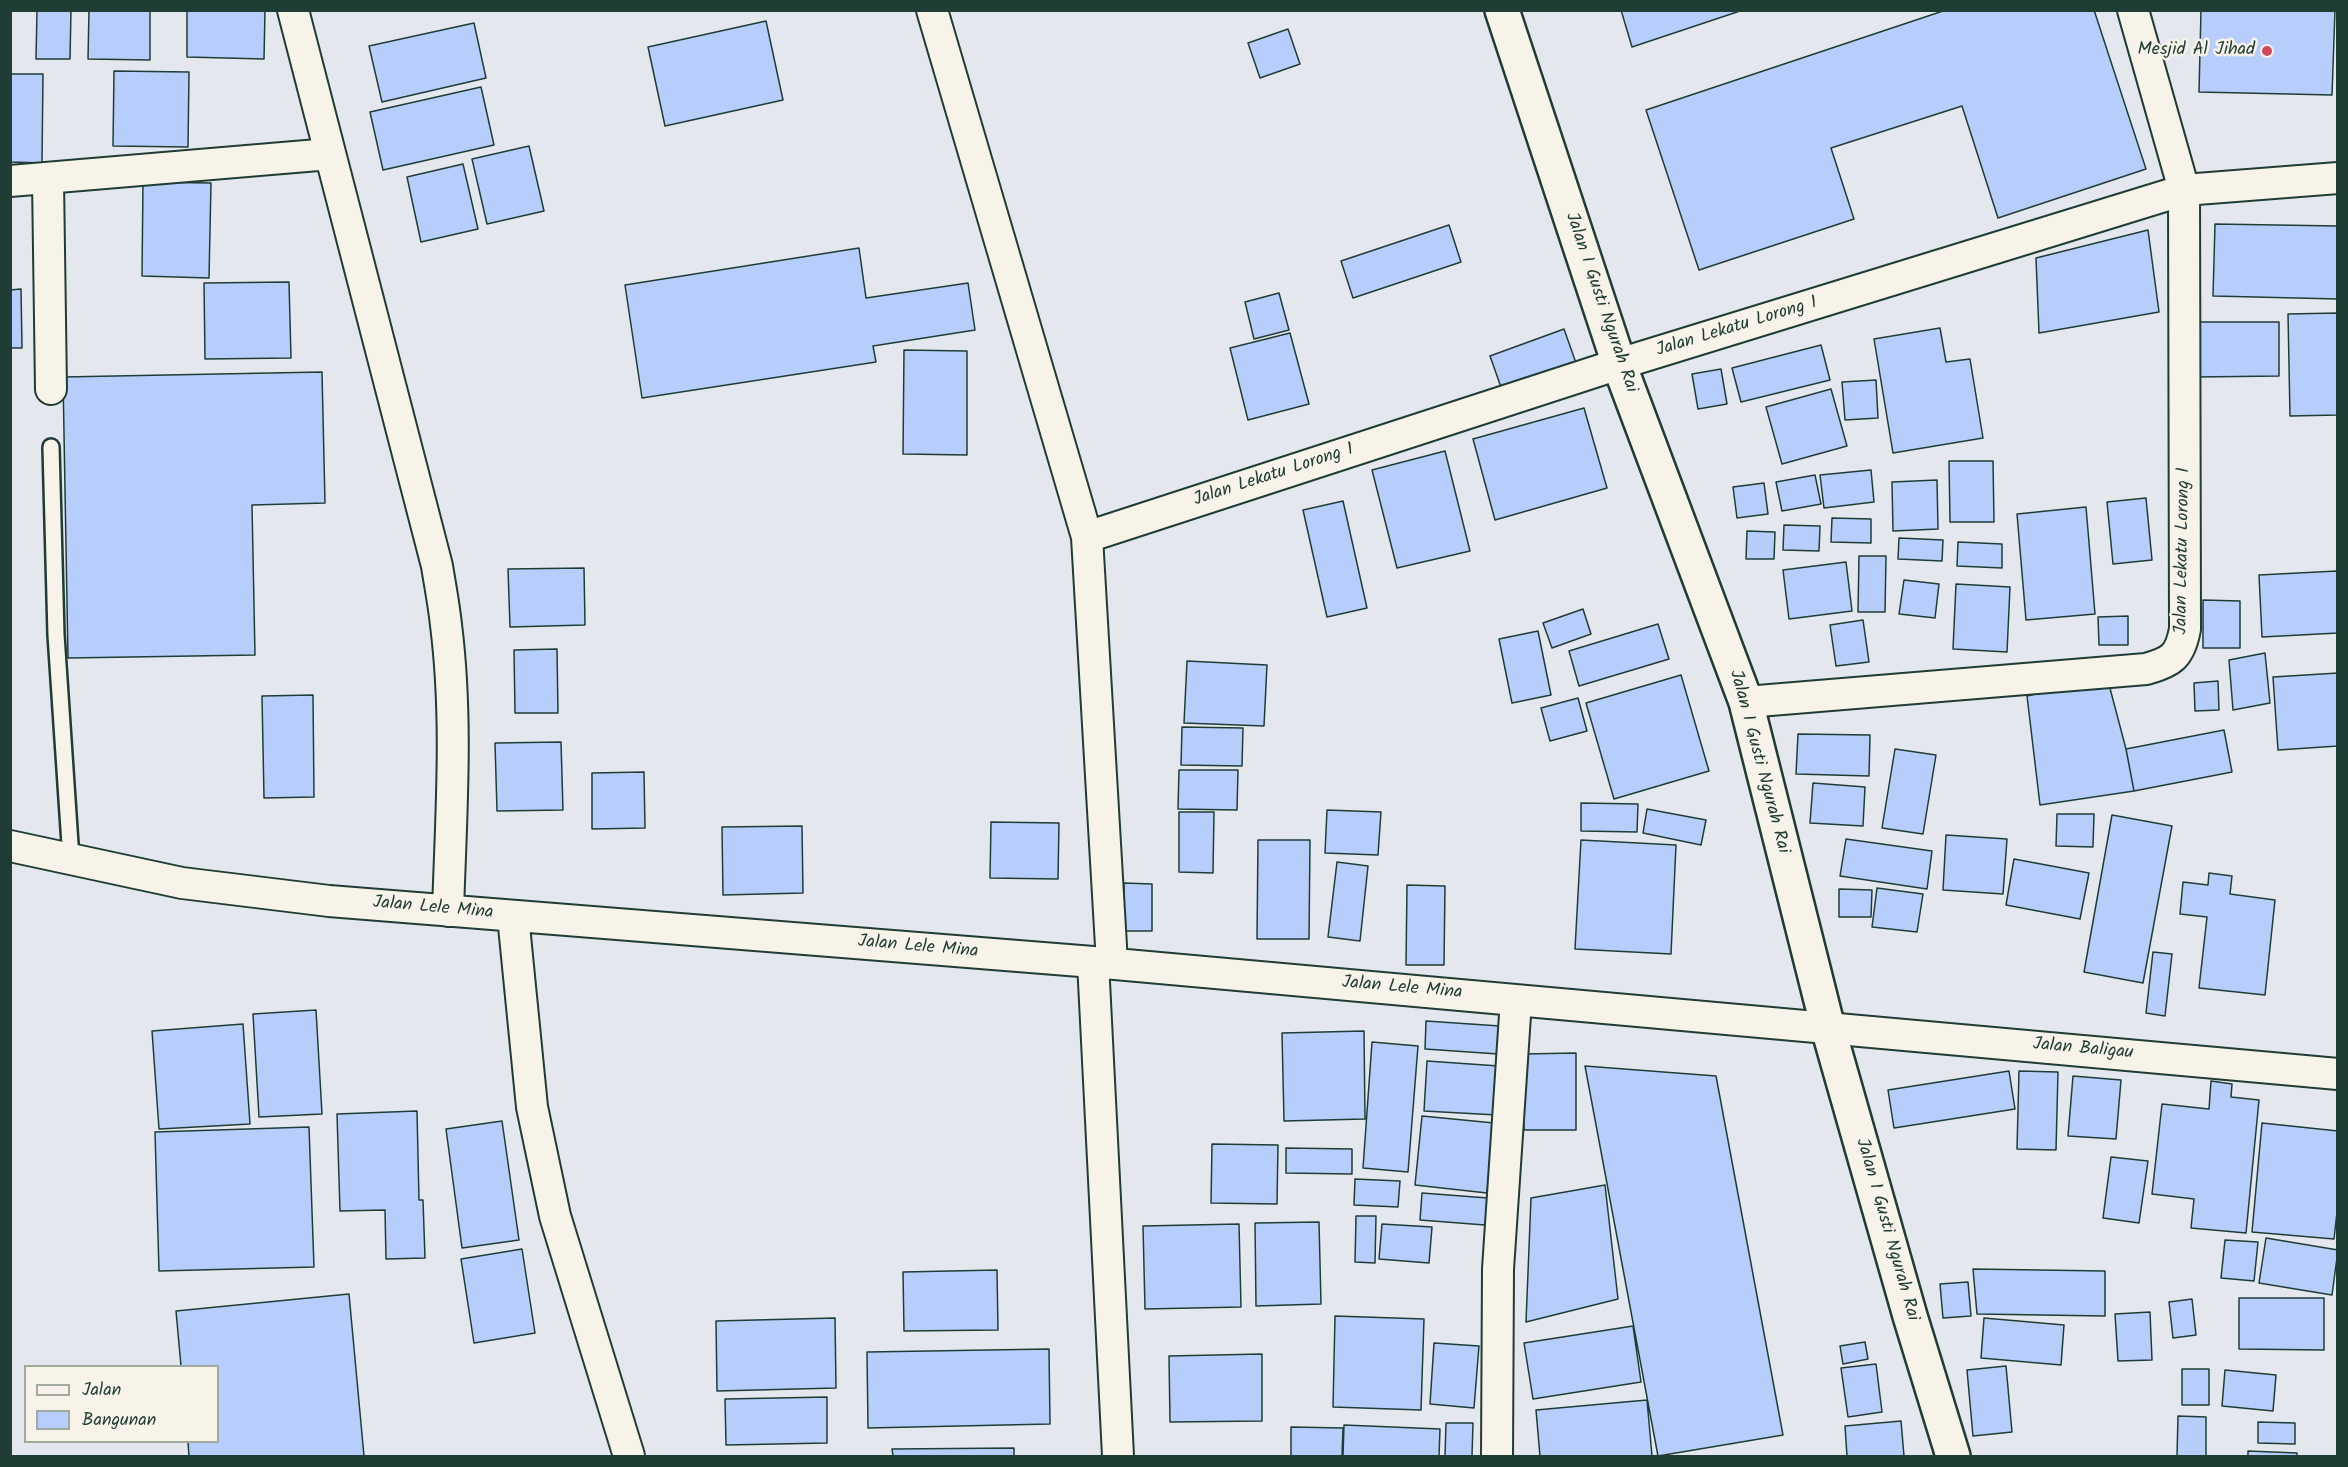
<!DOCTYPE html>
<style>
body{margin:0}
#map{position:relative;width:2348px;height:1467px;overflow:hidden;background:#e4e8ee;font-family:Kalam,sans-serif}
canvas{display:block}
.frame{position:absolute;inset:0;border:12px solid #1f3d34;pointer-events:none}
.legend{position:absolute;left:24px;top:1365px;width:195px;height:78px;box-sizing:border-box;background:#f7f3e8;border:2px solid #a1aaa0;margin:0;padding:8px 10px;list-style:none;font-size:18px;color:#1f3d34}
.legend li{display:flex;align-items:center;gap:12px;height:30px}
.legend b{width:30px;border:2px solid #a1aaa0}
</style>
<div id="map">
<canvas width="2348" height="1467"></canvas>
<div class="frame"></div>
<ul class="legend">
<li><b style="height:8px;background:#f7f3e8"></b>Jalan</li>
<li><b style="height:16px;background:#b7cefd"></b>Bangunan</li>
</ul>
</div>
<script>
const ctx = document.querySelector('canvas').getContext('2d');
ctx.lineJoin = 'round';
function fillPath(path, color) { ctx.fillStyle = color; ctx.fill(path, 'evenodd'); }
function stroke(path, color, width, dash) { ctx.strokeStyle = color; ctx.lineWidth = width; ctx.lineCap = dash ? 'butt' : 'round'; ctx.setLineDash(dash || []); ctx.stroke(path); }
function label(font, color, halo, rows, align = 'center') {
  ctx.font = font + ' Kalam,sans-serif'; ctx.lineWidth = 5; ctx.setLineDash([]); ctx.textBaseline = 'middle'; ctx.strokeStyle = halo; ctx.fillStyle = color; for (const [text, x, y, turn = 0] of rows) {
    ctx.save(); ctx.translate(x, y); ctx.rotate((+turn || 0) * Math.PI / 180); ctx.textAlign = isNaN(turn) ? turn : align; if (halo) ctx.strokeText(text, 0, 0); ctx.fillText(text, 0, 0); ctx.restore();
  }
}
const building = new Path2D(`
 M37 10H71L70 59H36Z
 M89 10H150V60L88 59Z
 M187 10H265L264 59 187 57Z
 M1621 10H1743L1632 47Z
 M1946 10H2094L2146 169 1998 218 1962 106 1831 148 1854 219 1699 270 1646 110Z
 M2201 10H2335L2332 95 2199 92Z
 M766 21 783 100 665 126 648 47Z
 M474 23 486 78 382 102 369 46Z
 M1288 29 1300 64 1260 78 1248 43Z
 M114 71 189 72 188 147 113 146Z
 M10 74H43L42 163 10 162Z
 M481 87 494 145 383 170 370 112Z
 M529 146 544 211 487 224 472 159Z
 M463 164 478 229 421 242 407 177Z
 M143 182 211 183 209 278 142 276Z
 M2215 224 2338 226V299L2213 296Z
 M1449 225 1461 262 1353 298 1341 261Z
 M2148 230 2159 312 2039 333 2036 258Z
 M859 248 866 298 968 283 975 330 873 346 876 362 642 398 625 285Z
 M289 282 291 358 205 359 204 283Z
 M21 289 22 348H10V290Z
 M1279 293 1289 330 1254 339 1245 302Z
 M2338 313V415L2290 416 2288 314Z
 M2196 322H2279V376L2196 377Z
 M1940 328 1946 362 1970 359 1983 438 1893 453 1874 339Z
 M1564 329 1576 363 1502 390 1490 356Z
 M1290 333 1309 404 1248 420 1230 348Z
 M1821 345 1830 380 1741 402 1732 368Z
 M904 350 967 351V455L903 454Z
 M1721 369 1727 404 1698 409 1692 374Z
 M322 372 325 503 252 505 255 655 68 658 63 377Z
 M1876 380 1878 418 1845 420 1842 382Z
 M1831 389 1847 446 1782 464 1766 407Z
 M1584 408 1607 488 1495 520 1473 439Z
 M1445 451 1470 551 1397 568 1372 470Z
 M1949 461H1993L1994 522H1950Z
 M1871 470 1874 502 1824 508 1820 475Z
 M1815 475 1821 504 1782 511 1776 482Z
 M1937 480 1938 529 1893 531 1892 482Z
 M1764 483 1768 514 1737 518 1733 487Z
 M2146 498 2152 560 2113 564 2107 502Z
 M1343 501 1367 608 1327 617 1303 510Z
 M2086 507 2095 614 2026 620 2017 514Z
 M1832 518 1871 519V543L1831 542Z
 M1784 525 1820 526 1819 551 1783 550Z
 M1747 531 1775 532 1774 559H1746Z
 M1899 538 1943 540 1942 561 1898 559Z
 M1958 542 2002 544V568L1957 566Z
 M1859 556H1886L1885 612H1858Z
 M1846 562 1852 611 1789 619 1783 570Z
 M584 568 585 625 510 627 508 569Z
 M2337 571 2338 633 2262 637 2259 575Z
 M1904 580 1939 584 1935 618 1899 614Z
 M1956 584 2010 587 2007 652 1953 649Z
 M2203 600 2240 601V648H2203Z
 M1583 609 1591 634 1552 648 1543 623Z
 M2128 616V645H2099L2098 617Z
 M1863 620 1869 662 1836 666 1830 625Z
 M1658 624 1669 659 1579 686 1569 651Z
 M1538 631 1551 695 1512 703 1499 639Z
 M557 649 558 713H515L514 650Z
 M2265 653 2270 703 2233 710 2229 660Z
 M1187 661 1267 665 1264 726 1184 723Z
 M2338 673V746L2278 750 2273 677Z
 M1681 675 1709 771 1614 799 1586 703Z
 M2107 677 2126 749 2134 791 2040 805 2027 696Z
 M2218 681 2219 710 2195 711 2194 683Z
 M313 695 314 797 264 798 262 696Z
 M1578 698 1587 731 1550 741 1541 708Z
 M1182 727 1243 728 1242 766 1181 765Z
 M2224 730 2232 772 2134 791 2126 749Z
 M1798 734 1870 735 1869 776 1796 774Z
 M561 742 563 810 497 811 495 743Z
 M1895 749 1936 755 1923 834 1882 828Z
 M1179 770H1238L1237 810 1178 809Z
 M644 772 645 828 592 829V773Z
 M1813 783 1865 787 1863 826 1810 823Z
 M1581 803 1638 804 1637 832 1581 831Z
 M1647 809 1706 820 1701 845 1643 833Z
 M1327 810 1381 812 1378 855 1325 853Z
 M1179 812H1214L1213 873 1179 872Z
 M2057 814H2094L2093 847 2056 846Z
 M2112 815 2172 826 2143 983 2084 972Z
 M991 822 1059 823 1058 879 990 878Z
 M802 826 803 893 723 895 722 827Z
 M1946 835 2007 839 2003 894 1943 890Z
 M1846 839 1932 851 1927 889 1840 876Z
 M1258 840H1310L1309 939H1257Z
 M1581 840 1676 845 1671 954 1575 949Z
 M2014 859 2089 873 2080 919 2006 905Z
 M1337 862 1368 866 1360 941 1328 937Z
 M2209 873 2232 876 2230 894 2275 900 2265 995 2199 988 2207 917 2180 914 2183 882 2208 885Z
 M1124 883 1152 884V931H1124Z
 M1407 885 1445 886 1444 965H1406Z
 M1877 888 1923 894 1917 932 1872 927Z
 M1839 889 1872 890 1871 917H1839Z
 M2153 952 2172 954 2165 1016 2146 1013Z
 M316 1010 322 1114 259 1117 253 1014Z
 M1426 1021 1500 1026 1498 1054 1425 1049Z
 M243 1024 250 1124 159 1129 152 1031Z
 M1364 1031 1365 1119 1284 1121 1282 1033Z
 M1372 1042 1418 1046 1408 1172 1363 1168Z
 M1576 1053V1130H1524L1523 1054Z
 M1427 1061 1499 1066 1497 1115 1424 1111Z
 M1585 1066 1716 1076 1783 1435 1658 1456Z
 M2009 1071 2015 1109 1894 1128 1888 1090Z
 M2019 1071 2058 1072 2056 1150 2017 1149Z
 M2073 1076 2121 1080 2116 1139 2068 1136Z
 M2211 1081 2232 1084 2231 1097 2259 1100 2246 1233 2191 1228 2194 1199 2152 1194 2162 1104 2209 1109Z
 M417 1111 419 1200H423L425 1258 386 1259 385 1210 340 1211 337 1114Z
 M1422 1116 1494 1123 1487 1193 1415 1185Z
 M502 1121 519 1240 462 1248 446 1129Z
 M2262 1123 2338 1131V1203L2334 1239 2252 1232Z
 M309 1127 314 1267 159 1271 155 1132Z
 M1212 1144 1278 1145 1277 1204 1211 1203Z
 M1286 1148 1352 1149V1174L1286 1173Z
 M2111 1157 2148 1161 2139 1223 2103 1218Z
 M1355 1179 1400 1181 1398 1207 1354 1205Z
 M1605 1185 1618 1299 1526 1322 1531 1198Z
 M1422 1193 1488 1198 1485 1225 1420 1220Z
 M1356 1216H1376L1375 1263 1355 1262Z
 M1319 1222 1321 1304 1256 1306 1255 1223Z
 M1239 1224 1241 1307 1145 1309 1143 1226Z
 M1382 1224 1432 1227 1429 1263 1379 1259Z
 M2266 1238 2338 1250 2332 1295 2259 1283Z
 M2225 1240 2258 1242 2254 1281 2221 1278Z
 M522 1249 535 1333 474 1343 461 1259Z
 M1973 1269 2105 1271V1316L1977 1314Z
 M997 1270 998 1330 904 1331 903 1272Z
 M1968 1282 1971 1316 1943 1318 1940 1284Z
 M349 1294 364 1456H189L188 1442H218V1366H181L176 1311Z
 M2239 1298H2324V1350L2239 1349Z
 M2192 1299 2196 1335 2173 1338 2169 1302Z
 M2150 1312 2152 1360 2118 1361 2115 1314Z
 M1335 1316 1424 1319 1421 1410 1333 1407Z
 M835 1318 836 1388 717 1391 716 1321Z
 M1984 1318 2064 1325 2061 1365 1981 1358Z
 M1633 1326 1641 1382 1533 1399 1524 1343Z
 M1865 1342 1868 1359 1843 1364 1840 1346Z
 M1434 1343 1479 1346 1474 1408 1430 1404Z
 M1049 1349 1050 1424 868 1428 867 1352Z
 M1262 1354V1421L1170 1422 1169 1356Z
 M1876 1364 1882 1412 1848 1417 1841 1368Z
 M2006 1366 2012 1432 1973 1436 1967 1370Z
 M2182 1369H2209V1405H2182Z
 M2225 1370 2276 1375 2273 1411 2222 1406Z
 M827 1397V1443L726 1445 725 1399Z
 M1647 1400 1652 1456H1540L1536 1410Z
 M2178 1416 2206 1417V1456H2177Z
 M1901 1421 1904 1456H1847L1845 1426Z
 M2258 1422 2295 1423V1444L2258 1443Z
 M1446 1423H1473L1472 1456H1445Z
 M1344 1425 1440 1429 1439 1456H1343Z
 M1291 1427 1343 1428 1342 1456H1291Z
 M1014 1448V1456H893L892 1449Z
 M2248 1451 2297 1453V1456H2248Z`);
fillPath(building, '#b7cefd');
stroke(building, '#1f3d34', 1.5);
const lane = new Path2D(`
 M51 447 56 635 71 859`);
const street = new Path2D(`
 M293 10 437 566C440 585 444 605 446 625 458 719 451 816 448 911
 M932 10 1087 537 1112 963
 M48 180 51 389
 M10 181 330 154
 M1087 537 1619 364 2184 190 2338 178
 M1746 702 2146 669C2172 662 2180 656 2185 629L2184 190 2133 10
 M10 846 182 883 329 901 1093 962 2338 1074
 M513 916 532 1107 555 1216 629 1456
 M1093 962 1118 1456
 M1497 1456 1498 1269 1516 1000`);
const secondary = new Path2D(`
 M1502 10 1619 364 1746 702 1828 1028 1910 1316 1953 1456`);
stroke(lane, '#1f3d34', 20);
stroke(street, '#1f3d34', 34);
stroke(secondary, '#1f3d34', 38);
stroke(lane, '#f7f3e8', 15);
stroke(street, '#f7f3e8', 30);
stroke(secondary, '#f7f3e8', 33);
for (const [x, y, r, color] of [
 [2267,51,6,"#d1495b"]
]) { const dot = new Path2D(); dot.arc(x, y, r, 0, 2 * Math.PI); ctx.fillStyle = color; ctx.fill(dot); stroke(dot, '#f7f3e8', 2); }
label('18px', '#1f3d34', '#f7f3e8', [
 ["Mesjid Al Jihad",2255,51]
], 'right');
label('18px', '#1f3d34', '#f7f3e8', [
 ["Jalan I Gusti Ngurah Rai",1600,303,71],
 ["Jalan Lekatu Lorong 1",1737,328,-17],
 ["Jalan Lekatu Lorong 1",1274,476,-18],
 ["Jalan Lekatu Lorong 1",2184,551,-89],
 ["Jalan I Gusti Ngurah Rai",1758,762,75],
 ["Jalan Lele Mina",433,909,5],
 ["Jalan Lele Mina",918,948,5],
 ["Jalan Lele Mina",1402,989,5],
 ["Jalan Baligau",2083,1050,5],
 ["Jalan I Gusti Ngurah Rai",1886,1230,74]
]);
</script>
